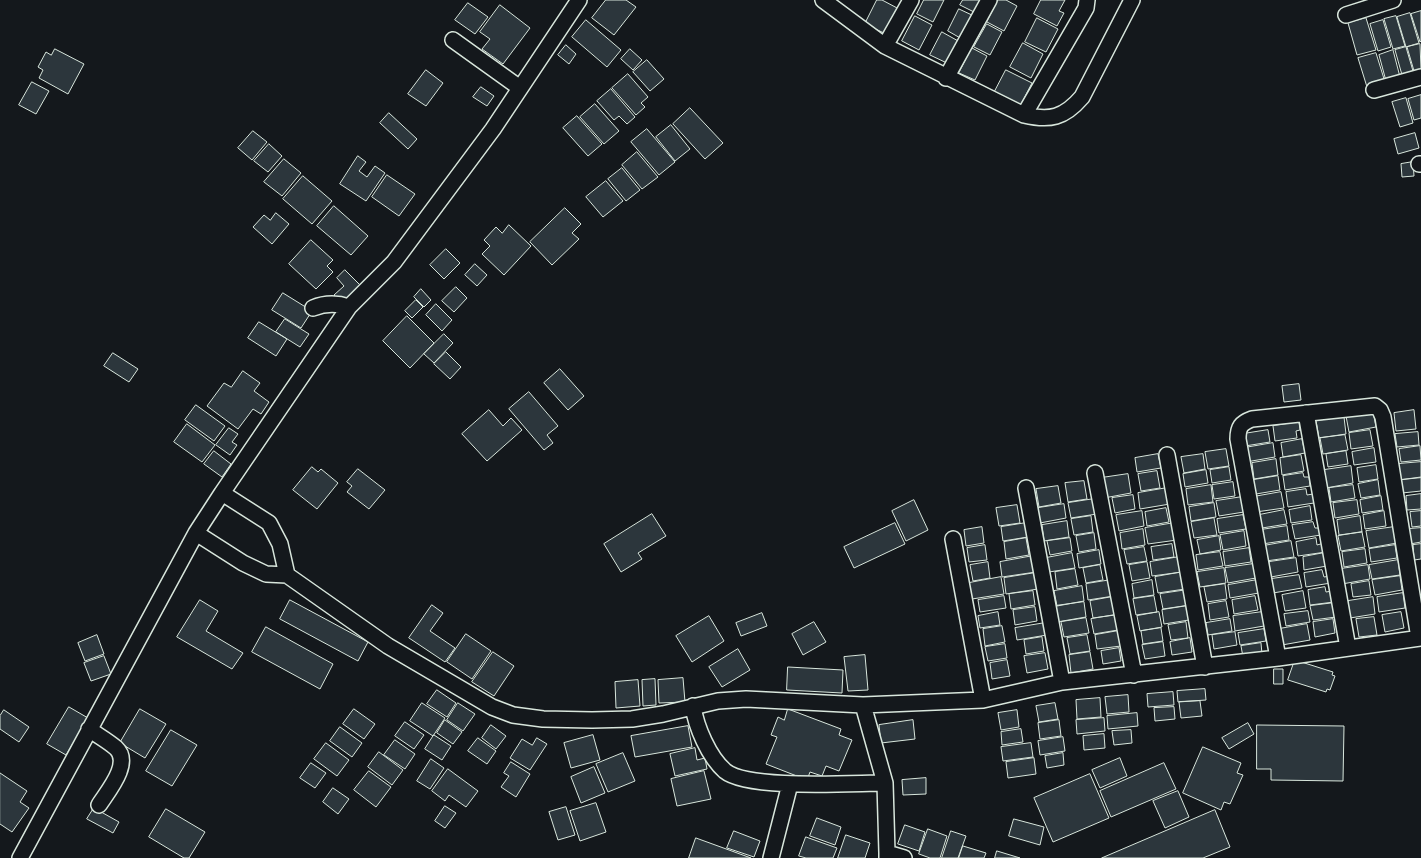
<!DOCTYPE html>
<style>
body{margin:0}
canvas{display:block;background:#14181c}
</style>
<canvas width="1421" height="858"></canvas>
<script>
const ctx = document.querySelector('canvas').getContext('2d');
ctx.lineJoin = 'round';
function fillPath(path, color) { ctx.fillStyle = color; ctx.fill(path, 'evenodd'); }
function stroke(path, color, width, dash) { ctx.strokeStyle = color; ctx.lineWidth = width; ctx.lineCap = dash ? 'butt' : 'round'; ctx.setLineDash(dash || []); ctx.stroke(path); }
const building = new Path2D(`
 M606 0H626L636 7 614 35 592 18Z
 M877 0H882L899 9 886 34 865 24Z
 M924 0H944L933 22 917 14Z
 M963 0H981L974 12 960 5Z
 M998 0H1006L1017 6 1004 31 987 22Z
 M1041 0H1065L1059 11 1064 13 1057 26 1034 14Z
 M468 3 488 17 475 34 455 20Z
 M500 5 530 28 503 64 482 49 490 39 480 32Z
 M959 9 974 16 962 39 948 31Z
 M1421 11V41L1420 42 1411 14Z
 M1410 13 1419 43 1406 47 1397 17Z
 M915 16 932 25 919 50 902 41Z
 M1396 16 1405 46 1393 49 1384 19Z
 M1037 18 1058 29 1046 52 1025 42Z
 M1366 18 1376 50 1357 55 1348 23Z
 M586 20 621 50 607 67 572 37Z
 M1383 20 1391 47 1378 51 1370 24Z
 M987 24 1002 32 990 55 974 47Z
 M942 32 960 42 949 64 930 55Z
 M1023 43 1043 54 1031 78 1010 67Z
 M1420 44 1421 69 1414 71 1407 47Z
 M566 45 576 54 569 64 558 55Z
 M1406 47 1413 71 1402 75 1395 50Z
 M972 48 987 56 975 80 959 73Z
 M55 49 84 64 68 94 39 78 43 70 38 67 46 52 51 55Z
 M630 49 642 60 633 70 621 59Z
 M1393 50 1400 77 1386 81 1379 55Z
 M1376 53 1385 82 1367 87 1358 58Z
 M647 60 664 79 650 91 633 72Z
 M426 70 443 83 426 106 408 94Z
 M1006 70 1032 83 1020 106 994 93Z
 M628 74 648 97 641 103 645 107 636 115 612 88Z
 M32 82 49 91 36 114 19 105Z
 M481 87 494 96 487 106 473 97Z
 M611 89 635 117 627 124 619 116 614 120 597 101Z
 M1421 95V118L1414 120 1408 99Z
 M1406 98 1413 123 1400 127 1392 102Z
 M595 104 619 131 604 144 580 117Z
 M690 108 723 143 705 159 673 124Z
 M389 113 417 139 408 149 380 123Z
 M577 116 602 144 588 156 563 128Z
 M671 125 690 149 675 161 656 137Z
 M647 129 675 162 659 175 631 142Z
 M253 131 267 142 252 160 238 148Z
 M1415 133 1419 148 1398 154 1394 139Z
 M269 144 282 156 268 172 254 161Z
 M637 152 658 177 642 189 622 165Z
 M358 156 366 162 359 171 367 177 375 166 385 173 366 201 340 184Z
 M284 159 301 173 282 196 264 182Z
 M1413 162 1414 176 1402 177 1401 164Z
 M622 168 640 190 626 201 608 179Z
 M387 175 415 194 399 216 372 197Z
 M303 176 332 201 312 224 283 199Z
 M606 181 623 201 603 217 586 197Z
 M334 206 368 236 351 255 317 226Z
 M565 208 581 224 572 233 579 239 552 265 530 242Z
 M276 213 289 224 272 244 253 227 264 215 270 220Z
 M509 225 531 246 504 275 482 254 490 246 484 240 496 227 502 233Z
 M311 240 333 260 327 266 333 272 316 289 289 264Z
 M446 249 460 263 444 279 430 265Z
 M475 264 487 275 477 286 465 275Z
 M345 270 360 285 342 303 334 295 344 286 337 278Z
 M456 287 467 298 454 312 442 301Z
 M421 289 431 300 424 307 414 297Z
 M283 293 312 311 301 328 272 310Z
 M416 300 423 307 412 318 405 311Z
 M436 304 452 320 442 331 426 315Z
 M407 316 434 343 410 368 383 341Z
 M285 319 309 334 300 347 276 332Z
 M259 322 287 339 276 356 248 338Z
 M444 334 453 343 434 363 424 354Z
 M446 352 461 367 450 379 434 364Z
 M113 353 138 369 129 382 104 366Z
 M560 369 584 396 568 410 544 383Z
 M243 371 260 383 254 391 269 402 261 414 253 409 238 429 207 406 224 383 231 387Z
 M1299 384 1301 400 1284 402 1282 386Z
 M529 392 558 426 547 435 553 443 544 450 509 409Z
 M196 405 225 426 214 441 185 420Z
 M489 410 503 426 511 418 522 430 487 461 462 434Z
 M1414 410 1416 429 1396 431 1394 413Z
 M1373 411 1376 427 1349 432 1346 416Z
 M1344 417 1346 434 1319 438 1316 421Z
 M1299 422 1300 430 1296 431 1297 438 1275 441 1273 426Z
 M187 424 215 445 202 462 174 442Z
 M229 428 238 434 232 442 237 445 230 455 216 445Z
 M1268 430 1270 442 1245 446 1243 434Z
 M1370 430 1373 446 1351 449 1349 433Z
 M1418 432 1419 445 1397 447 1395 434Z
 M1345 435 1348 450 1323 454 1320 438Z
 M1302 439 1305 453 1283 457 1281 443Z
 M1273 443 1275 457 1246 462 1244 448Z
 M1420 446 1421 460 1401 462 1399 449Z
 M1374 448 1376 462 1354 465 1352 452Z
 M1226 449 1229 466 1208 469 1205 452Z
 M214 451 231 464 222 477 204 464Z
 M1346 451 1348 464 1328 467 1326 454Z
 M1158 454 1161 468 1137 472 1135 458Z
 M1203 454 1205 469 1184 473 1181 457Z
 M1301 455 1304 471 1282 475 1280 458Z
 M1276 459 1278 475 1254 479 1252 463Z
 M1421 462V477L1399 480 1398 464Z
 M1376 465 1378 479 1359 482 1357 468Z
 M1351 466 1353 483 1326 488 1324 470Z
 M312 467 318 472 321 469 338 483 317 509 293 490Z
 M1229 467 1231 480 1212 483 1210 470Z
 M358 469 385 490 369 509 347 492 352 486 347 482Z
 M1206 470 1208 483 1185 487 1183 474Z
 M1157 471 1160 488 1141 491 1138 474Z
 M1303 473 1304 477H1309L1310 486 1285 490 1283 476Z
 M1128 474 1131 493 1104 498 1101 478Z
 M1278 476 1280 490 1256 494 1253 480Z
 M1421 478V491L1402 493 1401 480Z
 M1378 480 1380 495 1361 498 1358 484Z
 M1084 481 1087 499 1068 502 1065 483Z
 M1233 482 1235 496 1214 499 1212 485Z
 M1211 485 1213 502 1188 505 1186 489Z
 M1353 485 1355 498 1331 502 1329 488Z
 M1058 486 1061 503 1039 507 1036 489Z
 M1167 488 1170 504 1140 509 1138 493Z
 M1306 489 1307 495 1313 494 1314 503 1288 507 1286 492Z
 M1281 492 1284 508 1256 512 1253 497Z
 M1421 494V509L1407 510 1406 496Z
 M1133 495 1135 509 1115 513 1112 498Z
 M1381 496 1383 510 1362 513 1360 500Z
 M1242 497 1244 512 1219 516 1216 501Z
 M1094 499 1097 514 1071 518 1068 503Z
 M914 500 928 530 906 541 892 511Z
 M1357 500 1359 514 1335 518 1333 503Z
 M1214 503 1216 517 1191 521 1189 507Z
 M1064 504 1066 518 1040 523 1038 508Z
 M1017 505 1020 523 999 526 996 508Z
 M1310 506 1312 520 1291 523 1289 510Z
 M1166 508 1169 522 1147 526 1145 512Z
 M1284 510 1287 524 1262 528 1259 515Z
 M1142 511 1144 526 1119 531 1116 515Z
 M1384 511 1386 526 1365 529 1363 515Z
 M1421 511V526L1412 527 1410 512Z
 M652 514 666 536 638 553 642 559 621 572 604 544Z
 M1243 515 1246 529 1219 533 1217 519Z
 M1091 516 1093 532 1074 535 1071 519Z
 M1360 516 1362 532 1339 535 1337 520Z
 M1214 518 1217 535 1194 538 1191 522Z
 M1067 521 1069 537 1044 541 1042 525Z
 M1313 522 1315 528H1320L1321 535 1295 539 1292 525Z
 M895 523 905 544 854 568 844 547Z
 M1026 523 1028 537 1003 541 1001 527Z
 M1174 523 1177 540 1148 544 1145 528Z
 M1287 526 1289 540 1262 544 1260 530Z
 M982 527 984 543 966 546 964 530Z
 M1394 527 1397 543 1369 548 1366 531Z
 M1421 528V542L1410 544 1408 529Z
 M1143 529 1145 545 1122 549 1120 533Z
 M1244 531 1246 546 1223 550 1220 535Z
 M1362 532 1365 547 1341 551 1338 536Z
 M1094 533 1096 549 1079 552 1076 536Z
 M1219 536 1221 550 1200 554 1197 540Z
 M1026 538 1029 555 1006 559 1004 542Z
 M1070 538 1072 551 1050 555 1047 541Z
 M1316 538 1317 545 1324 543 1326 552 1298 556 1296 542Z
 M1291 541 1294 557 1266 561 1263 546Z
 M1172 544 1174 557 1153 560 1151 547Z
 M1421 544V559L1414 560 1413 545Z
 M985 545 987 560 969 562 967 548Z
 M1395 545 1397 558 1371 562 1369 549Z
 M1144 547 1147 561 1127 564 1124 550Z
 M1249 548 1251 562 1225 566 1223 552Z
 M1365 549 1367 563 1344 567 1342 552Z
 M1099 550 1101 564 1079 568 1077 554Z
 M1220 552 1223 566 1198 570 1196 555Z
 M1072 553 1075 568 1049 572 1046 558Z
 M1324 553 1327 566 1304 570 1303 557Z
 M1033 556 1036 572 1002 577 1000 562Z
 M1179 557 1182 572 1152 576 1150 562Z
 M1296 558 1298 572 1271 577 1269 562Z
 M1398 560 1400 575 1372 579 1369 565Z
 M988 562 990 578 973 581 970 565Z
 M1147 562 1150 578 1132 581 1129 565Z
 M1253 564 1256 578 1228 583 1225 568Z
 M1100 565 1103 580 1086 583 1083 568Z
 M1368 565 1370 579 1342 584 1340 569Z
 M1224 568 1226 583 1200 587 1197 572Z
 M1075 569 1078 585 1057 589 1055 572Z
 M1322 570 1324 577 1330 576 1331 583 1306 587 1304 573Z
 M1183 572 1185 589 1158 593 1155 577Z
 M1035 573 1038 589 1006 594 1004 578Z
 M1299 575 1302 588 1273 593 1271 579Z
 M1400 576 1402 590 1375 595 1372 580Z
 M1001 577 1004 594 972 599 969 583Z
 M1111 580 1114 596 1088 600 1086 584Z
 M1152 580 1154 595 1134 598 1132 584Z
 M1257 580 1259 593 1230 598 1228 585Z
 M1369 581 1371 595 1353 597 1351 584Z
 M1225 584 1227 599 1207 602 1204 587Z
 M1082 586 1084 601 1057 606 1054 591Z
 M1325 587 1326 592 1332 591 1334 602 1310 605 1308 590Z
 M1187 590 1190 605 1163 609 1160 594Z
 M1033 591 1035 605 1011 609 1009 594Z
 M1303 591 1306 608 1285 611 1282 595Z
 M1403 593 1405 608 1379 612 1377 597Z
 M1004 596 1006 608 980 612 978 600Z
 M1154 596 1157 612 1136 615 1133 599Z
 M1255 596 1258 610 1234 614 1232 600Z
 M1112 597 1115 615 1093 618 1090 601Z
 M1373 597 1375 614 1350 618 1348 601Z
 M200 600 218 611 206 631 243 653 232 669 177 637Z
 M290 600 368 642 358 661 280 619Z
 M1226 601 1229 617 1210 620 1208 604Z
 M1084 602 1086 617 1057 622 1055 606Z
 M1334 603 1336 617 1313 620 1310 606Z
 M432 605 443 613 430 631 455 648 445 662 409 638Z
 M1187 606 1189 620 1164 624 1162 610Z
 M1035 607 1037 621 1015 625 1013 610Z
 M1308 611 1310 622 1286 626 1284 614Z
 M998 612 1000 625 980 628 978 616Z
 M1159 612 1162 627 1140 631 1137 616Z
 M1262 612 1264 626 1235 631 1233 616Z
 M1401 612 1404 628 1385 632 1382 615Z
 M762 613 767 626 741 636 736 623Z
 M1115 615 1118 630 1094 634 1091 619Z
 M709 616 724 641 692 662 676 636Z
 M1374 617 1377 635 1359 637 1356 619Z
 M1086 618 1089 633 1064 637 1061 622Z
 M1230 619 1232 631 1208 635 1206 623Z
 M1333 619 1335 633 1315 637 1313 622Z
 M814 622 826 642 803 655 792 634Z
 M1186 622 1188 638 1171 640 1168 625Z
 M1045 623 1047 635 1017 640 1015 628Z
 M1307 624 1310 640 1282 645 1279 629Z
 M1002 626 1005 642 985 646 983 629Z
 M266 627 333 664 320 689 252 652Z
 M1161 628 1163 641 1143 644 1141 631Z
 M1264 629 1266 641 1240 645 1238 633Z
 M1118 631 1121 646 1097 649 1095 635Z
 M1235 632 1237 645 1214 649 1212 635Z
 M466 634 491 651 472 679 447 662Z
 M97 635 104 654 85 661 78 643Z
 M1087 635 1090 651 1070 654 1067 638Z
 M1042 637 1044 651 1026 654 1024 640Z
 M1190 638 1192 652 1172 655 1170 642Z
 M1163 642 1165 656 1145 659 1142 645Z
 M1261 643 1262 654 1243 657 1241 646Z
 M1005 644 1007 658 988 661 985 647Z
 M1119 648 1121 661 1103 664 1101 651Z
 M738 649 750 670 722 687 709 667Z
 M493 652 514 666 494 696 472 682Z
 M1090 652 1093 669 1071 673 1069 655Z
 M1045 653 1048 669 1027 673 1024 656Z
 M865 655 868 690 848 691 844 657Z
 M104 656 111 674 91 681 84 663Z
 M1007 660 1010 676 992 679 990 663Z
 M1295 660 1333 672 1332 675 1335 676 1330 690 1327 689 1326 692 1288 680Z
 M788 667 843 670 842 693 787 690Z
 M1274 669H1283V684H1274Z
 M683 678 685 702 659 703 658 680Z
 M655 679 656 705 643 706 642 680Z
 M638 680 640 706 616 708 615 682Z
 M1205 689 1206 700 1178 702 1177 691Z
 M437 690 456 703 447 717 427 704Z
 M1173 692 1174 705 1148 707 1147 694Z
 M1128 695 1129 712 1107 714 1105 697Z
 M1100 698 1101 717 1077 719 1076 700Z
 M1200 701 1202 716 1181 718 1179 702Z
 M422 703 445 718 433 736 410 721Z
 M458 703 475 714 463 731 447 720Z
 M1055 703 1058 719 1039 722 1036 706Z
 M69 707 88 718 66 755 47 744Z
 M1174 707 1175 719 1155 721 1154 708Z
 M140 709 166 724 145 758 120 743Z
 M354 709 375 724 364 739 343 724Z
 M788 709 841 729 839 735 852 740 839 771 826 766 822 776 810 772 807 780 766 764 777 737 771 735 778 717 784 720Z
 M4 710 29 727 19 742 0 729V716Z
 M1017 710 1019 727 1001 730 998 713Z
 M1137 713 1138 726 1108 729 1107 716Z
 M1104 718 1105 731 1077 734 1076 720Z
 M445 720 462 732 453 744 437 733Z
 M913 720 915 739 881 743 879 725Z
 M1059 720 1061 736 1040 739 1038 723Z
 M405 722 424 735 414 749 395 736Z
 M1248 723 1254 734 1229 749 1222 738Z
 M491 725 506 736 496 749 482 738Z
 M1257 725 1344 726 1343 781 1271 780V769H1257Z
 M688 726 692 747 635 757 631 736Z
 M340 727 362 743 352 757 330 741Z
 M1021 729 1023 742 1002 745 1001 732Z
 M171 730 197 745 172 786 146 771Z
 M1131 730 1132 743 1114 745 1112 731Z
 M1104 734 1105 748 1084 750 1083 736Z
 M434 735 451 746 442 760 425 749Z
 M593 735 600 760 571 768 564 743Z
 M1063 737 1065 751 1040 755 1038 741Z
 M478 738 496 751 487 764 468 751Z
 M537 738 547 744 530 770 510 758 522 739 532 745Z
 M395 740 415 754 405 769 384 755Z
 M326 743 349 760 337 776 314 759Z
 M1031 743 1033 757 1003 761 1001 747Z
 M1203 747 1241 763 1237 773 1243 775 1230 804 1224 802 1221 810 1183 793Z
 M695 748 697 760 705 758 707 769 675 776 670 754Z
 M379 752 403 770 392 785 368 767Z
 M623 753 635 781 608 792 596 764Z
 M1063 753 1064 765 1047 768 1045 756Z
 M1034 758 1036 774 1008 778 1006 762Z
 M1120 758 1127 776 1100 788 1092 770Z
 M431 759 444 768 430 789 417 781Z
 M511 762 530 774 516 797 501 787 509 776 504 773Z
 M311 763 326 773 315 788 300 778Z
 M1164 763 1176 789 1111 817 1100 791Z
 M594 767 605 793 581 803 571 777Z
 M448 769 478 791 466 807 449 795 445 801 432 791Z
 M369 771 391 787 376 807 354 790Z
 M704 771 711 799 677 806 671 779Z
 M0 773 27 791 20 802 29 808 12 832 0 824Z
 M1090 774 1109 818 1053 842 1034 798Z
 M926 778V794L903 795 902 780Z
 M333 788 349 799 338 814 323 802Z
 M1178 791 1189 817 1165 828 1153 801Z
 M596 803 606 832 580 841 570 811Z
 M445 806 456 813 445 828 435 821Z
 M566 807 575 835 558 840 549 812Z
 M94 808 119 822 113 833 87 819Z
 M166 809 205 832 189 858H184L149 837Z
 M1215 810 1230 847 1203 858H1102Z
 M817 818 841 827 835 845 810 836Z
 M1014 819 1044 827 1040 845 1009 836Z
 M905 825 925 832 919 851 898 844Z
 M928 829 947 836 940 858H930L919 854Z
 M734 831 760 841 754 857 727 848Z
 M951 831 966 836 958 858H942Z
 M846 835 870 843 865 858H838Z
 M806 837 837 848 833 858H806L799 856Z
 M696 838 751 858H689Z
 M963 846 986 853 984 858H959Z
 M997 851 1020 858H995Z`);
fillPath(building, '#2c363c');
stroke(building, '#d8e6dc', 1);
const minor = new Path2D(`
 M823 0 885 46 1024 115C1050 121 1064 118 1082 97L1132 0
 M1346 15 1393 0
 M453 40 520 88
 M885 46 911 0
 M946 78 989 0
 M1374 90 1421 77
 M1024 115 1086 8 1087 0
 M1419 164H1421
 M313 308C325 303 337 303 349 307
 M1306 413 1348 648
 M1167 455 1205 667
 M1095 473 1134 675
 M1026 488 1062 682
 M222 493 269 523 280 544 287 575
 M196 533 243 563 266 574 287 575 388 646 492 707 513 715 543 719 592 720 632 719 663 714 718 701 746 699 863 705 983 700 1062 682 1278 658 1421 638
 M953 539 983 700
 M1278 658 1238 439C1238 427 1241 423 1252 419L1375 406 1380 410 1383 417 1419 638
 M863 705 885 783 887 853
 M693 706C696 727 709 757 725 771 748 790 852 783 885 783
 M89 729C97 735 108 741 116 748 132 763 108 791 99 805
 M20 858 196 533 222 493 349 307 394 262 493 129 579 0
 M771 858 790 784
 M887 858V853L904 858`);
stroke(minor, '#d8e6dc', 18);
stroke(minor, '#14181c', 15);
</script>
